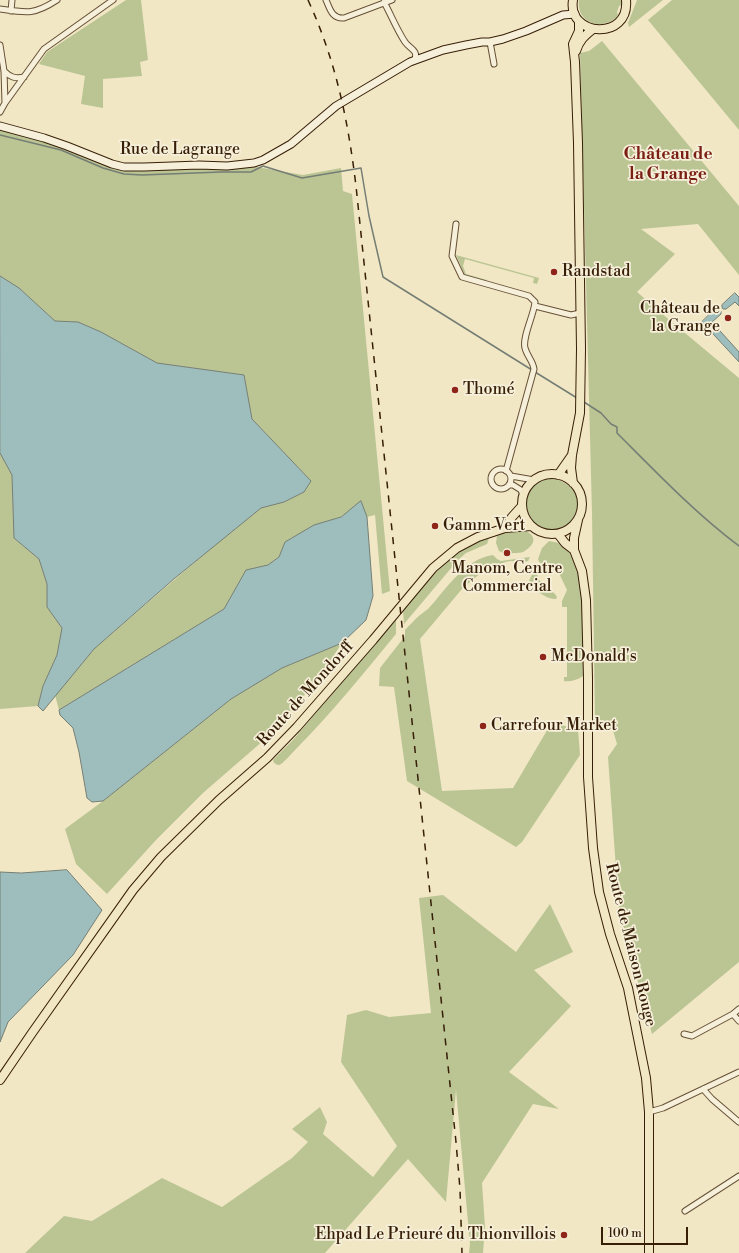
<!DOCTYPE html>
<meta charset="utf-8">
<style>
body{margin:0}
#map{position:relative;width:739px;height:1253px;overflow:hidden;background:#f1e7c4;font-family:"Libre Bodoni",serif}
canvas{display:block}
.scale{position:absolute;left:601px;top:1227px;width:87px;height:18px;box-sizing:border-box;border:2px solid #371e07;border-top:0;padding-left:5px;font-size:12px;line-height:14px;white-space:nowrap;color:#371e07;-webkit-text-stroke:3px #f6efd9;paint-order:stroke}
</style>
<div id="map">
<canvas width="739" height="1253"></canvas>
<div class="scale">100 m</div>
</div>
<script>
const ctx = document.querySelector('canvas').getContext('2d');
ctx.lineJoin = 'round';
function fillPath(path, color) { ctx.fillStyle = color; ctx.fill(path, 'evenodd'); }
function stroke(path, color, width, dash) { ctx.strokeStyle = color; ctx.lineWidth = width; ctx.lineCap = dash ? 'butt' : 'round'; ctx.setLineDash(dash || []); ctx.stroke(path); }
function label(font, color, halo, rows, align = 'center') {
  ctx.font = font + ' "Libre Bodoni",serif'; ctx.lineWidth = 3.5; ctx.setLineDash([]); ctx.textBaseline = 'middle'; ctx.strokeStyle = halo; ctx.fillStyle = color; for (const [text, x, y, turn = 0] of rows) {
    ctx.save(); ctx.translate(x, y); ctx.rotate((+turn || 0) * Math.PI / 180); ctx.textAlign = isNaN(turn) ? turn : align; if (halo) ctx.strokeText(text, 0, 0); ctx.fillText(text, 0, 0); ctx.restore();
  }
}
fillPath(new Path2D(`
 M126 0H141L148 60 140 62 142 76 103 79V108L81 104 85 76 39 64 47 52Z
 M579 0H622V5L619 6 617 12 618 16C602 32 576 23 579 0Z
 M637 0H663L629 27 628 23Z
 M672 0H739V130L648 20Z
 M602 41 739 206V275L698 224 641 229 675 254 637 292 673 323 739 378V962L652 1034 619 911 608 757 617 744 612 727 595 720 592 513 580 53 589 51Z
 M0 130 58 145 124 170 257 167 303 175 341 168 343 191 352 194 390 591 382 594 375 515 367 517 361 502 341 517 314 525 285 542 279 557 268 565 246 570 224 609 59 710 55 695 94 649 217 543 261 508 284 502 304 492 311 481 252 419 244 375 157 363 101 332 78 322 55 321 19 288 0 276Z
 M456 255 539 278 537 284 533 283 534 278 465 259 463 266 466 274 487 280V281L465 275Z
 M0 453 12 475 14 538 39 559 47 584V607L62 628 57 655 43 686 38 706 0 709Z
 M524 506a27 27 0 1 1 54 0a27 27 0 1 1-54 0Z
 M517 529C531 530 541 540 526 550 523 553 518 553 514 553 508 554 504 554 499 551L496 543 497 536 504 532Z
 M489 538 487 544 466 553 458 560 404 624 403 611C428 580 449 551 489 538Z
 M549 541C555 542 562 543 566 548 588 575 583 642 583 676 578 680 570 682 564 681V677H567V607H562V601L567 590 557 569 555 571 553 570 554 566 546 562 545 565 539 562 538 559 542 548Z
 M493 555 497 559 501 561 530 557 528 561C522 563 517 561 511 561 505 561 498 565 493 568L490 565 462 589 420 639 442 791 513 788 552 722 578 730 580 755 522 842 516 847 407 781 394 687 379 686 380 668 405 636V630C410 625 415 619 420 615 423 613 425 611 428 609 446 590 464 559 493 555Z
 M535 568 537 571 538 579 555 594 557 597 556 599C546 600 534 589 529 581Z
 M394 621H396V634C363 674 331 714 295 750 292 753 283 764 279 765 277 765 276 764 274 763L273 760 293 740Z
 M342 643 316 682 264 740 203 793 156 840 107 894 76 864 65 829 103 801 231 699 282 668Z
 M443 895 516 952 550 904 573 952 534 970 571 1006 509 1072 559 1109 533 1104 482 1183 485 1227 483 1253H469L470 1244 456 1090 446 1202 408 1159 325 1253H25L64 1216 92 1221 162 1178 222 1207 292 1158 308 1142 292 1129 320 1107 327 1122 323 1134 373 1177 397 1146 341 1062 347 1015 366 1010 389 1017 431 1013 419 898Z`), '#bbc594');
const water = new Path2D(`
 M0 276 19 288 55 321 78 322 101 332 157 363 244 375 252 419 311 481 304 492 284 502 261 508 175 578 94 649 43 711 38 706 43 686 57 655 62 628 47 607V584L39 559 14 538 12 475 0 453Z
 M735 293 739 297V306L735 302 726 309H723L722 307V305Z
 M716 308 721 311V314L712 322 739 352V362L702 322Z
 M361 501 367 517 373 596 366 620 342 643 282 668 231 699 103 801 92 802 87 798 79 752 73 728 60 715 59 710 224 609 246 570 268 565 279 557 285 542 314 525 341 517Z
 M67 870 102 910 73 955 8 1022 0 1042V872L21 873Z`);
fillPath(water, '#9ebebd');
stroke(water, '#757e74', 1);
stroke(new Path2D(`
 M0 135 61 150 103 168 124 174 142 175 221 172H251L263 166 302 178 361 168 369 216 383 277 532 370
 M535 372 577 398
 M584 402 601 413 611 424 617 427V433C656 472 695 513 739 546`), '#757e74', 1.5);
const street = new Path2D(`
 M326 0C330 9 332 19 344 18L392 0
 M384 2C391 15 397 30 405 42 410 49 418 50 415 59
 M0 9C27 13 34 15 57 0
 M11 11 12 0
 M490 42 494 64
 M0 45 4 71 5 103
 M4 71C10 77 15 79 24 77
 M0 112 5 103 44 49 113 0
 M456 224 452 256 462 277 529 296 535 302C534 315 522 337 525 348 527 356 533 361 534 369L506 471
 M535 306 571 315 580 313
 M491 479a10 10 0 1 1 20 0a10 10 0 1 1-20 0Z
 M511 476 534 480
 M509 485H513L521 490 523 495
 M733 1014 739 1009
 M684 1034 692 1036 733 1014 739 1021
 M703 1089 712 1099 739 1122
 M649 1112 663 1108 739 1072
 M685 1211 739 1176`);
const secondary = new Path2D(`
 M0 126 44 138 67 146 112 164 124 167H144L199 165 227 166 254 163 263 160 291 144 336 106 410 62 443 50 466 45 482 42H490L503 39 526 31 563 15 575 14`);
const primary = new Path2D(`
 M573 0C567 37 630 41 626 0
 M576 51C579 41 584 36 593 29
 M522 504a30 30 0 1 1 60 0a30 30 0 1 1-60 0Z
 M558 475 572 455
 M573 483 571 468 572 455 580 413 581 349 578 143 575 62 573 44 579 31V21
 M578 520 574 538V550L582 571 586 600 588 678V777L593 848 599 892 610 934 628 988 646 1078 649 1112V1253
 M505 528 512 517 521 507
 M558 534 565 543 574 550
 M0 1080 32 1033 133 890 161 857 219 800 267 758 297 727 373 640 433 568 457 548 478 537 505 528 531 526`);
stroke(street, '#665036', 7);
stroke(secondary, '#371e07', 9);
stroke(primary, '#371e07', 10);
stroke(street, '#f6efd9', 5);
stroke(secondary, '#f6efd9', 7);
stroke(primary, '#f1e7c4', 8);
stroke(new Path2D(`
 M308 0C336 61 348 120 356 186L456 1142 460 1189 462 1253`), '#371e07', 1.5, [7, 7]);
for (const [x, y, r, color] of [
 [554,272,4,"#8f2418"],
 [728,318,4,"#8f2418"],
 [455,390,4,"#8f2418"],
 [435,526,4,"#8f2418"],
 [507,553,4,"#8f2418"],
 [543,657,4,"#8f2418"],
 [483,726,4,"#8f2418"],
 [564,1235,4,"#8f2418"]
]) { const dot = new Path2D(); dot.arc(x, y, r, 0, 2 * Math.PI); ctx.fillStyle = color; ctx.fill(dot); stroke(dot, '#f6efd9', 1.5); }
label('16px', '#371e07', '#f6efd9', [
 ["Rue de Lagrange",180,150],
 ["Route de Mondorff",306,694,-48],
 ["Route de Maison Rouge",630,945,76]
]);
label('16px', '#371e07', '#f6efd9', [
 ["Randstad",562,272],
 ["Château de",720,309,"right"],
 ["la Grange",720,327,"right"],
 ["Thomé",463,390],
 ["Gamm Vert",443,526],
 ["Manom, Centre",507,569,"center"],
 ["Commercial",507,587,"center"],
 ["McDonald's",551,657],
 ["Carrefour Market",491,726],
 ["Ehpad Le Prieuré du Thionvillois",556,1235,"right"]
], 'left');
label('bold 17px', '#7a1f14', '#f6efd9', [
 ["Château de",668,155],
 ["la Grange",668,175]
]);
</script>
